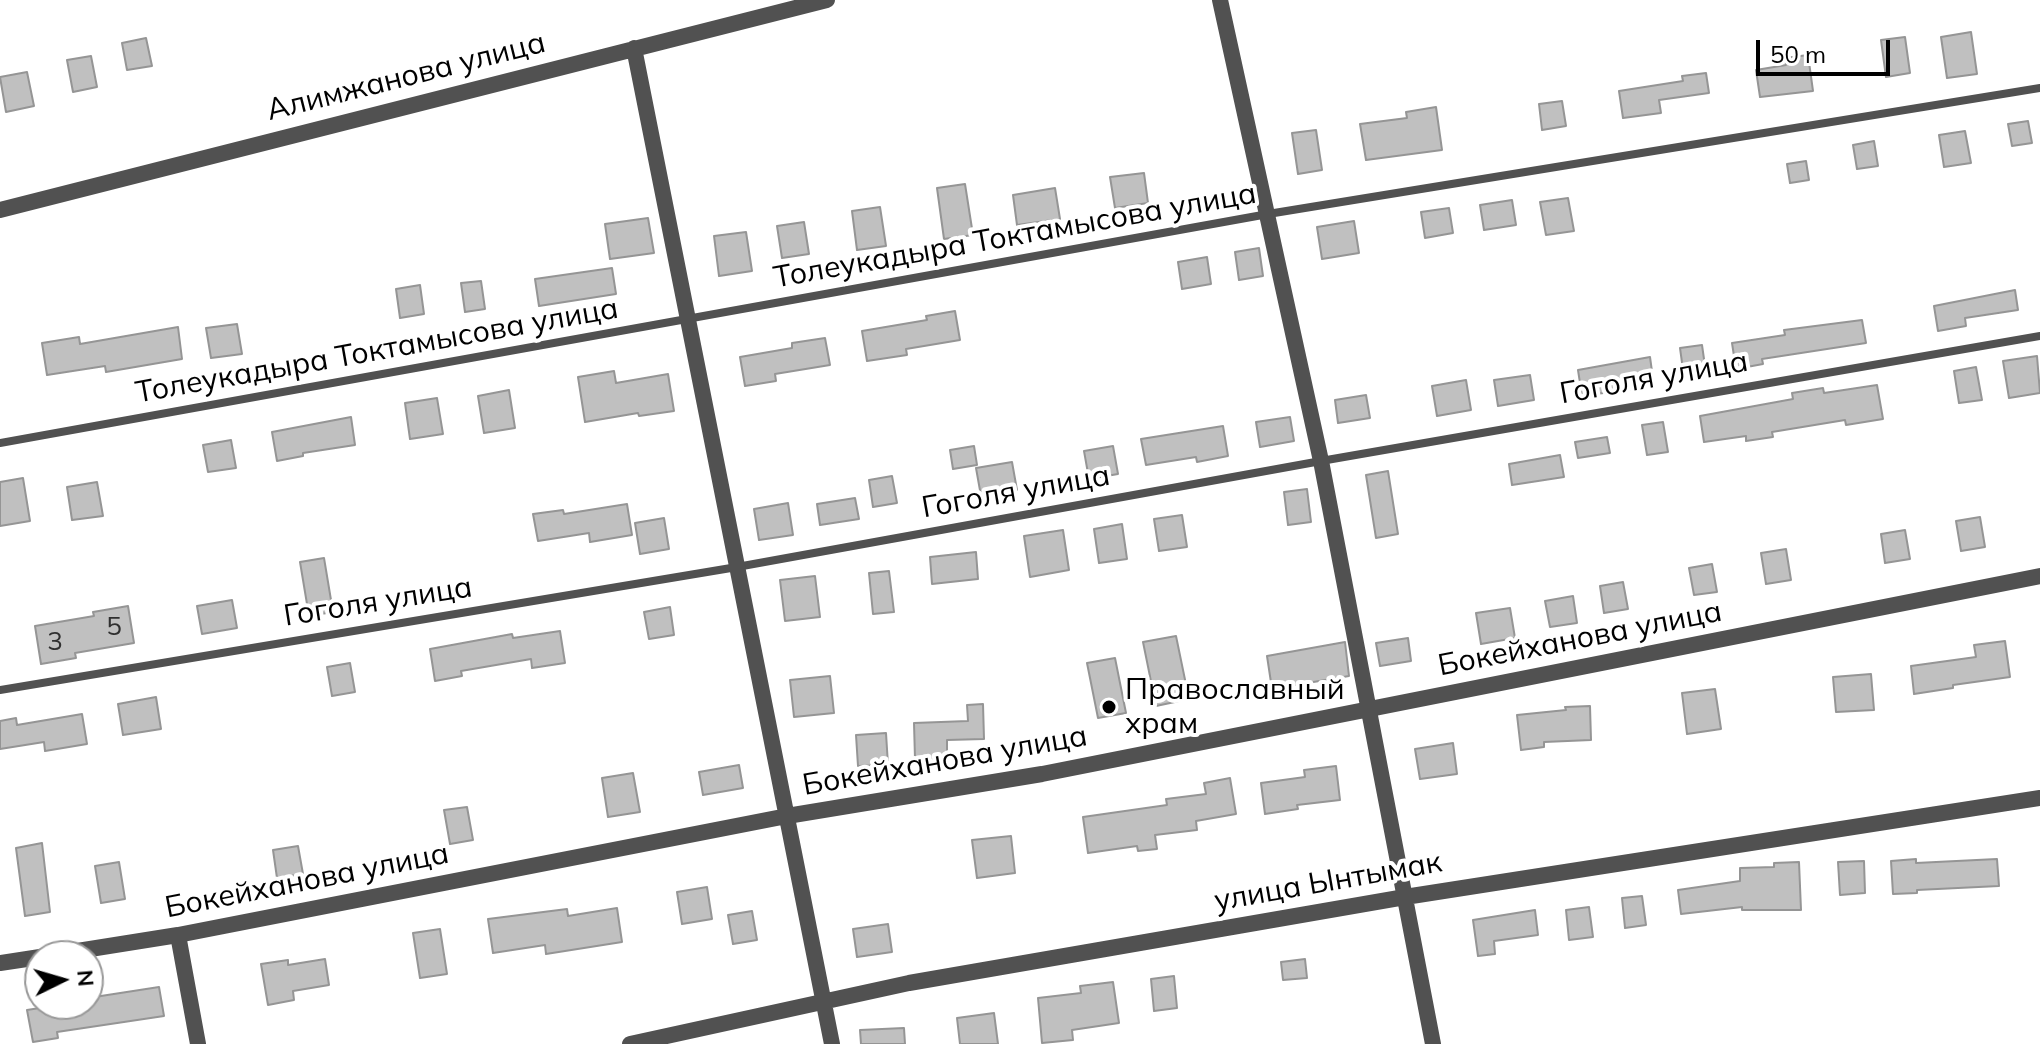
<!DOCTYPE html>
<meta charset="utf-8">
<style>
body{margin:0}
#map{position:relative;width:2040px;height:1044px;overflow:hidden;background:#fff;font-family:Mulish,sans-serif}
canvas{display:block}
.north{position:absolute;left:24px;top:940px;width:80px;height:80px;box-sizing:border-box;background:#fff;border:2px solid #999;border-radius:50%;rotate:85deg;font-size:22px;font-weight:700;line-height:32px;text-align:center;color:#000}
.north::after{content:'';display:block;margin:auto;width:28px;height:36px;background:#000;clip-path:polygon(50% 0,100% 100%,50% 72%,0 100%)}
.scale{position:absolute;left:1756px;top:40px;width:134px;height:36px;box-sizing:border-box;border:4px solid #000;border-top:0;padding-left:10px;font-size:24px;line-height:28px;white-space:nowrap;color:#000;-webkit-text-stroke:6px #fff;paint-order:stroke}
</style>
<div id="map">
<canvas width="2040" height="1044"></canvas>
<div class="north">N</div>
<div class="scale">50 m</div>
</div>
<script>
const ctx = document.querySelector('canvas').getContext('2d');
ctx.lineJoin = 'round';
function fillPath(path, color) { ctx.fillStyle = color; ctx.fill(path, 'evenodd'); }
function stroke(path, color, width, dash) { ctx.strokeStyle = color; ctx.lineWidth = width; ctx.lineCap = dash ? 'butt' : 'round'; ctx.setLineDash(dash || []); ctx.stroke(path); }
function label(font, color, halo, rows, align = 'center') {
  ctx.font = font + ' Mulish,sans-serif'; ctx.lineWidth = 8; ctx.setLineDash([]); ctx.textBaseline = 'middle'; ctx.strokeStyle = halo; ctx.fillStyle = color; for (const [text, x, y, turn = 0] of rows) {
    ctx.save(); ctx.translate(x, y); ctx.rotate((+turn || 0) * Math.PI / 180); ctx.textAlign = isNaN(turn) ? turn : align; if (halo) ctx.strokeText(text, 0, 0); ctx.fillText(text, 0, 0); ctx.restore();
  }
}
const building = new Path2D(`
 M1971 32 1977 74 1947 78 1941 37Z
 M1905 37 1910 73 1886 77 1881 40Z
 M146 38 152 66 127 70 122 43Z
 M1808 55 1813 91 1760 97 1756 70 1786 65 1785 58Z
 M91 56 97 87 73 92 67 60Z
 M27 72 34 106 6 112 0 77Z
 M1706 73 1709 93 1659 100 1661 113 1623 118 1619 91 1683 81 1682 76Z
 M1562 101 1566 126 1542 130 1539 104Z
 M1436 107 1442 150 1366 160 1360 124 1407 118 1406 112Z
 M2028 121 2032 143 2012 146 2008 124Z
 M1316 130 1322 170 1298 174 1292 133Z
 M1965 131 1971 163 1944 167 1939 135Z
 M1874 141 1878 166 1857 169 1853 145Z
 M1806 161 1809 180 1790 183 1787 164Z
 M1144 173 1148 203 1115 208 1110 177Z
 M965 184 973 235 944 239 937 188Z
 M1055 188 1060 219 1017 225 1013 195Z
 M1568 198 1574 231 1546 235 1540 202Z
 M1512 200 1516 225 1484 230 1480 205Z
 M880 207 886 246 857 250 852 211Z
 M1449 208 1453 233 1425 238 1421 212Z
 M648 218 654 253 610 259 605 224Z
 M1354 221 1359 253 1322 259 1317 227Z
 M804 222 809 254 782 258 777 226Z
 M746 232 752 271 719 276 714 236Z
 M1259 248 1263 276 1239 280 1235 252Z
 M1207 257 1211 284 1182 289 1178 262Z
 M612 268 616 294 539 306 535 279Z
 M481 281 485 309 465 312 461 283Z
 M420 285 424 314 400 318 396 289Z
 M2015 290 2018 310 1965 318 1966 326 1938 331 1934 306Z
 M955 311 960 340 906 349 907 355 867 361 862 331 927 320 926 316Z
 M1862 320 1866 343 1762 359 1763 364 1736 369 1732 343 1785 335 1784 330Z
 M237 324 242 354 211 358 206 328Z
 M178 327 182 359 106 372 105 366 47 375 42 343 79 337 80 344Z
 M825 338 830 365 775 374 776 381 745 386 740 357 792 348V343Z
 M1702 345 1706 373 1684 377 1680 348Z
 M2037 356 2040 393 2009 398 2003 361Z
 M1650 357 1654 386 1582 396 1578 370Z
 M1976 367 1982 400 1959 403 1954 371Z
 M614 371 616 383 668 374 674 411 639 416 638 413 585 422 578 377Z
 M1530 375 1534 400 1498 406 1494 380Z
 M1466 380 1471 410 1437 416 1432 386Z
 M1877 385 1883 419 1846 425 1845 420 1772 432 1773 437 1746 441V436L1704 442 1700 416 1793 399 1792 393 1823 388 1824 393Z
 M509 390 515 428 484 433 478 396Z
 M1366 395 1370 418 1338 423 1335 400Z
 M437 398 443 434 410 439 405 403Z
 M351 417 355 445 303 453V456L277 461 272 432Z
 M1290 417 1294 441 1260 447 1256 422Z
 M1663 422 1668 452 1647 455 1642 425Z
 M1223 426 1228 456 1197 462 1196 457 1146 465 1141 439Z
 M1607 437 1610 453 1578 458 1575 442Z
 M231 440 236 468 208 472 203 445Z
 M974 446 977 465 953 469 950 450Z
 M1113 446 1118 474 1089 479 1084 451Z
 M1560 455 1564 477 1512 485 1509 464Z
 M1012 462 1017 490 981 496 976 468Z
 M1388 471 1398 534 1376 538 1366 475Z
 M892 476 897 503 873 507 869 480Z
 M23 478 30 521 0 526V482Z
 M97 482 103 516 72 520 67 487Z
 M1307 489 1311 522 1288 525 1284 492Z
 M855 498 859 519 820 525 817 504Z
 M788 503 793 535 759 540 754 509Z
 M627 504 632 535 590 542 589 533 538 541 533 514 563 510 564 514Z
 M1182 515 1187 547 1159 551 1154 519Z
 M1980 517 1985 547 1961 551 1956 521Z
 M664 518 669 549 640 554 635 523Z
 M1122 524 1127 559 1099 563 1094 529Z
 M1063 530 1069 570 1030 577 1024 536Z
 M1905 530 1910 559 1885 563 1881 534Z
 M1786 549 1791 580 1766 584 1761 553Z
 M976 552 978 579 932 584 930 557Z
 M324 558 333 612 309 616 300 562Z
 M1712 564 1717 592 1694 595 1689 568Z
 M889 571 894 612 873 614 869 573Z
 M815 576 820 617 785 621 780 580Z
 M1623 582 1628 609 1604 613 1600 586Z
 M1573 596 1577 623 1550 627 1545 601Z
 M232 600 237 628 202 634 197 606Z
 M128 606 134 643 75 653 76 658 41 664 35 626 94 616 93 612Z
 M670 607 674 635 649 639 644 612Z
 M1510 608 1515 638 1481 644 1476 613Z
 M560 631 565 663 532 668 531 659 461 671 462 676 435 681 430 649 512 634 513 638Z
 M1176 636 1189 699 1156 706 1143 642Z
 M1408 638 1411 661 1380 666 1376 643Z
 M2005 641 2010 677 1953 685V688L1914 694 1911 666 1976 657 1974 645Z
 M1345 642 1349 676 1272 689 1267 656Z
 M1115 658 1126 713 1098 718 1087 663Z
 M350 663 355 692 332 696 327 667Z
 M1871 674 1874 710 1836 712 1833 677Z
 M830 676 834 713 794 717 790 680Z
 M1715 689 1721 729 1687 734 1682 693Z
 M156 697 161 729 123 735 118 704Z
 M983 704 984 739 947 740V758L915 759 914 723 968 721 967 705Z
 M1590 706 1591 740 1544 742V747L1521 750 1517 715 1566 710 1565 707Z
 M82 714 87 744 45 751 44 742 0 749V721L16 718 17 725Z
 M886 733 888 765 858 766 856 735Z
 M1453 743 1457 774 1420 779 1415 749Z
 M739 765 743 788 703 795 699 772Z
 M1336 766 1340 800 1297 805 1298 809 1265 814 1261 783 1305 777 1304 770Z
 M633 773 640 812 608 817 602 778Z
 M1230 778 1236 814 1196 821 1197 830 1155 835 1157 849 1138 851 1137 846 1088 853 1083 817 1167 805 1166 799 1206 794 1204 783Z
 M467 807 473 840 450 844 444 810Z
 M1011 836 1015 873 977 878 972 840Z
 M42 843 50 912 25 916 16 848Z
 M298 846 303 874 277 878 273 850Z
 M1916 859V863L1997 859 1999 886 1917 890V893L1893 894 1891 861Z
 M1864 861 1865 893 1840 895 1838 862Z
 M119 862 125 899 101 903 95 866Z
 M1799 862 1801 910H1742V907L1681 914 1678 890 1740 881V868L1774 867V863Z
 M707 887 712 919 682 924 677 892Z
 M1642 896 1646 925 1625 928 1622 898Z
 M1589 907 1593 937 1569 940 1566 910Z
 M617 908 622 942 546 954 545 945 493 953 488 919 567 909 568 916Z
 M1535 910 1538 935 1494 941 1495 954 1478 956 1473 920Z
 M752 911 757 940 733 944 728 915Z
 M888 924 892 952 857 957 853 929Z
 M440 929 447 974 420 978 413 933Z
 M325 959 329 985 293 991 294 1000 268 1005 261 964 288 960V965Z
 M1305 959 1307 978 1283 980 1281 962Z
 M1174 976 1177 1008 1154 1011 1151 979Z
 M1113 982 1119 1023 1072 1030 1073 1040 1042 1043 1038 998 1081 993 1080 986Z
 M159 987 164 1016 57 1032 58 1038 33 1042 27 1010 65 1004H88V998Z
 M994 1013 998 1044H960L957 1018Z
 M904 1028 905 1044H861L860 1030Z`);
fillPath(building, '#c0c0c0');
stroke(building, '#959595', 2);
stroke(new Path2D(`
 M0 443 1268 214 2040 88
 M0 690 737 567 1321 461 2040 336`), '#515151', 8);
stroke(new Path2D(`
 M1220 0 1321 461 1433 1044
 M634 48 832 1044
 M0 210 827 0
 M178 935 198 1044
 M46 956 178 935 787 816 1042 774 2040 576
 M0 963 40 957
 M630 1044 909 983 1405 897 2040 798`), '#515151', 16);
for (const [x, y, r, color] of [
 [1109,707,8,"#000"]
]) { const dot = new Path2D(); dot.arc(x, y, r, 0, 2 * Math.PI); ctx.fillStyle = color; ctx.fill(dot); stroke(dot, '#fff', 3); }
label('26px', '#303030', null, [
 ["5",114,627],
 ["3",55,642]
]);
label('30px', '#000', '#fff', [
 ["Алимжанова улица",406,77,-14],
 ["Толеукадыра Токтамысова улица",1015,236,-10],
 ["Толеукадыра Токтамысова улица",377,351,-10],
 ["Гоголя улица",1654,378,-10],
 ["Гоголя улица",1016,492,-10],
 ["Гоголя улица",378,602,-9],
 ["Бокейханова улица",1580,639,-11],
 ["Бокейханова улица",945,761,-10],
 ["Бокейханова улица",307,881,-11],
 ["улица Ынтымак",1328,882,-10]
]);
label('30px', '#000', '#fff', [
 ["Православный",1125,690],
 ["храм",1125,724]
], 'left');
</script>
